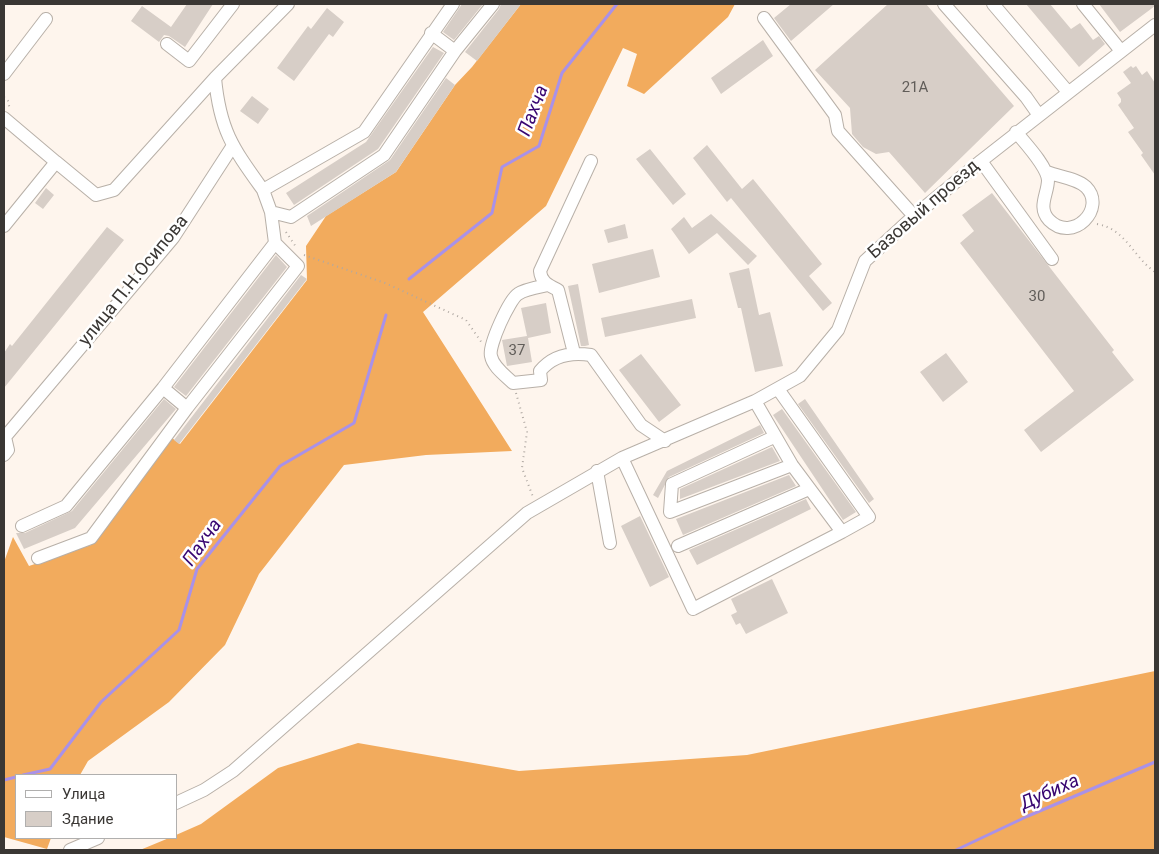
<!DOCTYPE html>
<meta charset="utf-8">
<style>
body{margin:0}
#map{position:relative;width:1159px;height:854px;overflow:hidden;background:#fef5ed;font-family:Roboto,sans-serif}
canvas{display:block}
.frame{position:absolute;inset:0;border:5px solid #3a3734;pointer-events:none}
.legend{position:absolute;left:15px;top:774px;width:162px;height:65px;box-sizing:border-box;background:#fff;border:1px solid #b0afae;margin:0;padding:6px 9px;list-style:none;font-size:15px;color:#3a3734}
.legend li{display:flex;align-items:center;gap:10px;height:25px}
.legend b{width:25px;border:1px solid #b0afae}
</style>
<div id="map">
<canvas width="1159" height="854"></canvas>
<div class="frame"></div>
<ul class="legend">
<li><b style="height:6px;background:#fff"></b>Улица</li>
<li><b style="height:14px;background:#d7cec7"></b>Здание</li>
</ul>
</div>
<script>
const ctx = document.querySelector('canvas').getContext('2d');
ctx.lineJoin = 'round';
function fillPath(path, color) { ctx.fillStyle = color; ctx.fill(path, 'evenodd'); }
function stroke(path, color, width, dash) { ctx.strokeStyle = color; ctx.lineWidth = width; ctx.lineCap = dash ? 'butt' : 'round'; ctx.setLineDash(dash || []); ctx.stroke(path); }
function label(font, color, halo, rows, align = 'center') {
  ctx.font = font + ' Roboto,sans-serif'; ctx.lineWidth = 5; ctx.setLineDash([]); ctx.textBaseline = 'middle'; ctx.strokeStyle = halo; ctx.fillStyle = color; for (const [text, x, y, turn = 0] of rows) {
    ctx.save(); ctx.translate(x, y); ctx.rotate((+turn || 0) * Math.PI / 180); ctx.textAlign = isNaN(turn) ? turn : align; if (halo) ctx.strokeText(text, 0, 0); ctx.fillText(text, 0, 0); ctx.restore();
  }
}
fillPath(new Path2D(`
 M521 4H735L728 17 644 94 627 86 637 54 623 48 546 206 423 312 512 451 426 455 344 465 259 574 225 645 169 702 88 761 80 775H16V838H51L47 849 4 837V562L13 537 29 566 91 545 172 438 180 444 307 280 306 246 326 216 396 172 455 85 472 67Z
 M1155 671V850H140L169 838H176V835L201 824 278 768 358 743 519 771 747 755Z`), '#f2ab5d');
stroke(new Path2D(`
 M409 279 492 213 502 167 539 146 562 73 617 4
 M23 775 50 769 101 702 179 630 197 569 280 466 354 423 386 315
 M4 780 16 777
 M956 850 1028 816 1155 762`), '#a991e8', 3);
fillPath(new Path2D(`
 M187 4H213L185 47 169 36 164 35 159 42 131 21 142 6 171 27Z
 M462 4H483L454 40 443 32Z
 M501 4H521L477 61 465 52 499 9Z
 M791 4H834L791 41 774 18Z
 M888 4H926L1014 106 925 193 889 152 876 154 863 147 852 134 850 108 815 70Z
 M1026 4H1050L1071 29 1080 23 1093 40 1099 36 1105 44 1079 67Z
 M1099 4H1155V6L1120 32Z
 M327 8 344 22 333 37 329 34 294 81 277 68 308 26 311 29Z
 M763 40 773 56 721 94 711 78Z
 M433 47 444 53 378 149 294 205 286 193 366 142Z
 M1131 66 1133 68 1136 66 1142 75 1147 71 1155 83V175L1141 155 1143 153 1128 132 1134 128 1118 105 1121 102V99L1117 93 1131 83 1123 72Z
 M446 78 455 85 396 172 311 226 307 216 390 160Z
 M252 96 269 109 258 124 240 111Z
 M707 145 742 189 753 179 822 264 809 276 832 303 823 311 731 198 727 202 693 158Z
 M650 149 686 194 673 205 636 159Z
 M46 188 54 195 43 209 35 203Z
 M992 193 1114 350 1112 352 1134 380 1041 452 1024 430 1074 391 960 243 974 231 962 215Z
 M711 214 757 256 748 265 717 233 689 254 671 229 684 217 692 228Z
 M625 224 628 238 608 243 604 230Z
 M107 227 124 240 4 388V353L10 344 12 346Z
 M653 249 660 277 599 293 592 264Z
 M276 255 287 267 186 396 174 387Z
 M749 268 759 315 770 312 783 366 755 372 741 308H738L729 273Z
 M301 275 307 279 179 444 174 440Z
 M578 284 589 345 585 346H581L568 286Z
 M692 299 696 318 605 337 601 318Z
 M546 303 551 333 528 338 532 362 507 366 502 340 527 336 521 308Z
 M946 353 968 382 943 402 920 372Z
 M641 354 681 405 659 422 619 370Z
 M164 399 176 409 75 528 24 549 16 533H25L72 511Z
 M805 399 874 499 869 503 798 404Z
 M782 409 856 512 843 520 773 415Z
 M760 425 764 433 669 477 658 498 653 495 667 471Z
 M772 447 780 461 680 499V489Z
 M789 475 796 486 683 535 676 519Z
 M806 499 811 509 697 565 689 550Z
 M640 516 669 577 650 587 621 526Z
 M772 579 788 613 746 634 740 623 736 625 731 615 737 612 731 599Z`), '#d7cec7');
const minor = new Path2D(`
 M288 4 215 78C220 131 233 148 263 190L364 132 453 4
 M944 4 1026 97 1038 114
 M993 4 1068 92
 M1083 4 1121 51
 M764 18 835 115 838 131 914 216
 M431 33 455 51
 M167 44 189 61 233 4
 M4 74 46 19
 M4 118 56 162 4 226
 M1016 132C1025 143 1047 166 1048 180 1048 194 1037 207 1049 220 1073 244 1107 208 1086 187 1076 178 1059 177 1047 172
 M981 161 1052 259
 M56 162 96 195 114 190 215 78
 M271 212 291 217 384 155 455 51 493 4
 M548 285C539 287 525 289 518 294 509 300 488 346 491 356 493 367 505 375 513 383L541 380 540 371C553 355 572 352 591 355L641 425 665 441
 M574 353 558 290C548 285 541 282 540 271L591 161
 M163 388 187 408
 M778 389 869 517 842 532
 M774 437 672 484 670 512 792 465
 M4 455 8 450 5 437 173 238 232 147
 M622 458 693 609 842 532 792 465 755 401
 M597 471 610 543
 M22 526 66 506 163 388 275 243 271 212 263 190
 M678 546 809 489
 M38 558 91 538 187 408 298 266 275 243
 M176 803 204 790 233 771 527 513 622 458 755 401 800 376 838 330 865 261 914 216 981 161 1155 25
 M70 850 98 838`);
stroke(minor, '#b8b0a8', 14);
stroke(new Path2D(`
 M4 97 8 101 10 110
 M1097 224C1126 229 1133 257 1155 272
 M286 232 296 247
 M304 255 385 283 466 320 482 343
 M516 393 527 432 522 468 533 497`), '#b0a9a3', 2, [1, 4]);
stroke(minor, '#fff', 12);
label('15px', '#615d59', null, [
 ["21А",915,88],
 ["30",1037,297],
 ["37",517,351]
]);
label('18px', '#3a3734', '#fff', [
 ["Базовый проезд",924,210,-41],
 ["улица П.Н.Осипова",134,281,-51]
]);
label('italic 19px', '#380671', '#fff', [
 ["Пахча",534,111,-69],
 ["Пахча",203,543,-55],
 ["Дубиха",1050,793,-24]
]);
</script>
